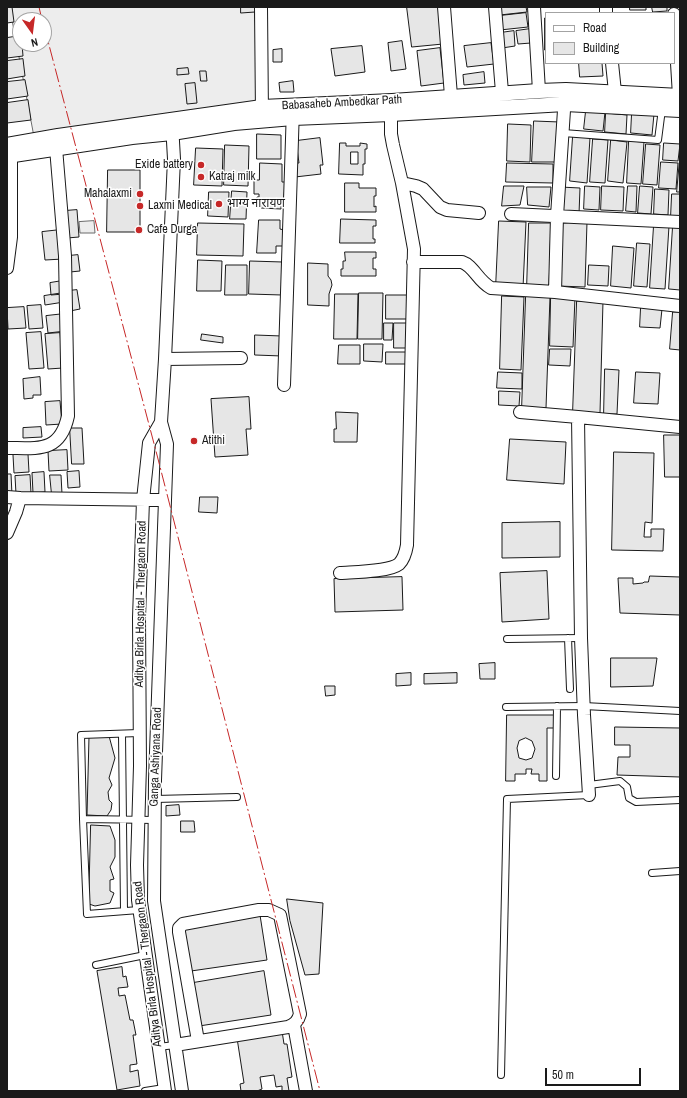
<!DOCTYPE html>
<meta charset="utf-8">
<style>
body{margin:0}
#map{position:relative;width:687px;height:1098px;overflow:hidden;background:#fff;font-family:"Archivo Narrow",sans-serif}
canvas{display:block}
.frame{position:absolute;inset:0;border:8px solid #1a1a1a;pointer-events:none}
.legend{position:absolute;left:545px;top:12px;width:130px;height:52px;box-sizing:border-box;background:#fff;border:1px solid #a3a3a3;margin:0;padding:5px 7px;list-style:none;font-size:12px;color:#1a1a1a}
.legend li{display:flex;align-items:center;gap:8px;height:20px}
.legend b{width:20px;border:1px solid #a3a3a3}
.north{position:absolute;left:12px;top:12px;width:40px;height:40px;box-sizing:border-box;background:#fff;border:1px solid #a3a3a3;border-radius:50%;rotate:166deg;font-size:11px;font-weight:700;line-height:16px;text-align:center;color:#1a1a1a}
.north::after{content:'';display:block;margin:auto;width:14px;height:18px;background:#c62828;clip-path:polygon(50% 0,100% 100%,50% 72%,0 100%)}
.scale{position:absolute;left:545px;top:1068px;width:96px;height:18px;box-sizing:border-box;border:2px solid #1a1a1a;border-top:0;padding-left:5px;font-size:12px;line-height:14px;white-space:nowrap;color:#1a1a1a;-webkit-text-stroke:3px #fff;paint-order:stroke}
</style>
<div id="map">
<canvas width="687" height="1098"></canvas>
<div class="frame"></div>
<ul class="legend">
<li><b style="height:5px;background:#fff"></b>Road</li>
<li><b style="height:11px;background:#e6e6e6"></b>Building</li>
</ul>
<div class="north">N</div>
<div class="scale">50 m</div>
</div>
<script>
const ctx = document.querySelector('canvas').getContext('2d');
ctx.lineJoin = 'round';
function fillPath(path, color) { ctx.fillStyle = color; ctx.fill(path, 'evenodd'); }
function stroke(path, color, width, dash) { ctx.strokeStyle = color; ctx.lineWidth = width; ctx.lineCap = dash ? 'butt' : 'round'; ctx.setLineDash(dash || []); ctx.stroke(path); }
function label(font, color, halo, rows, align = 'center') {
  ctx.font = font + ' "Archivo Narrow","Noto Sans Devanagari",sans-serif'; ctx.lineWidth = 3; ctx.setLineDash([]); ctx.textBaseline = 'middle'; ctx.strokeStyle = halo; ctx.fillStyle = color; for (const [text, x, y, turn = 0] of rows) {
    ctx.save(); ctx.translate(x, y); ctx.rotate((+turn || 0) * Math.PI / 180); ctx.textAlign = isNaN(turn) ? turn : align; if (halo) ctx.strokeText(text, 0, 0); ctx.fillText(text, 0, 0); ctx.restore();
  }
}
const built = new Path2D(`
 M10 7H254L262 107 35 140ZM20 20H44V44H20Z
 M94 221 95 233H80L79 222Z`);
fillPath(built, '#ededed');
stroke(built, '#6a6a6a', 1);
const building = new Path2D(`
 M7 7H12L14 22 7 23Z
 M241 7H255V12L241 13Z
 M407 7H438L443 44 412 47Z
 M499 7H526L527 12 500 15Z
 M630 7H646V10H630Z
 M652 7H667V11L653 12Z
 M526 13 528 27 500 30 499 16Z
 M545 18H546V50H545Z
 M530 29 531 43 518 44 516 31Z
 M514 31 515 46 502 48 500 33Z
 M20 36V44H22L23 56 7 58V38Z
 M402 41 406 69 391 71 388 43Z
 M491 43 494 64 467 67 464 46Z
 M362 46 365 72 335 76 331 49Z
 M440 48 444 83 421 86 417 51Z
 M282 49V62H273V50Z
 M23 59 25 76 7 79V61Z
 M579 63H602L603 76 580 77Z
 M188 68 189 74 177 75V69Z
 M200 71H206L207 81H201Z
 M484 72 485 83 464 85 463 75Z
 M25 80 28 96 7 99V82Z
 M293 81 294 92H280L279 83Z
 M195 83 197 103 187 104 185 84Z
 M28 100 31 120 7 123V103Z
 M586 111 605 112 603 131 584 129Z
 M606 113 627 115 626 134 605 132Z
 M632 113 654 114 652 135 631 133Z
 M534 121 560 122 557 162H532Z
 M508 124 531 125 530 162 507 161Z
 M257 134 281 135V159H257Z
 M573 136 590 138 587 183 570 181Z
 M320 138 323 165H320L321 174 295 177 294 163H299L296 141Z
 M593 139 608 140 605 183 590 182Z
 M611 140 627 142 623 183 608 181Z
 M629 141 644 142 641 184 627 183Z
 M340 143H346V146H360V143L367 144V149H365V164H363V175L339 174ZM351 152H358V164H351Z
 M664 143 680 144 678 161 663 160Z
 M646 144 660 145 657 185 643 184Z
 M225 145 249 146 248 186 224 185Z
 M196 148 223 149 222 186 194 185Z
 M680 155V192H677Z
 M661 162 678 163 676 189 659 188Z
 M260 163 282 164V182H285L284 200H281V209L261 208V205L257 204V197H259V194H254V180H259Z
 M507 163 553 164V183L506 182Z
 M108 170H140V232H107Z
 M345 183H359V188H376V196H374V207L376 206V212H345Z
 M504 186H524L520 205 502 206Z
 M585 186 600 187 599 210 584 209Z
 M602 186 624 187 623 211 601 210Z
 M628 186H637L636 212 626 211Z
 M640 186 653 187 651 214 638 213Z
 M527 187H551L549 207 528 205Z
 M560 187 580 188 579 214 558 213Z
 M655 189 669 190 668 215 654 214Z
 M232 191 247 192 246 219H230Z
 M209 192H229L228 217 208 216Z
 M672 194H680V217L671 216Z
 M77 210 79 237 67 238 64 211Z
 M341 219 376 220V226H373V239H375V243H340Z
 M259 220H280V229L284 230V246H276V253H257Z
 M499 221 526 222 523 288 496 287Z
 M560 221 587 222 585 287 558 286Z
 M198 223 244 224 243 256 197 255Z
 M529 223H551L549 289 527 288Z
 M654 225 669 226 665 289 650 288Z
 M673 226H680V290L669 289Z
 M60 230 63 259 45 260 42 232Z
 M637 243 650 244 647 287 634 286Z
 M613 246 634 248 631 288 611 286Z
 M345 252H376V258H373V269H376V276H341V269H343V261H345Z
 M78 255 80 271 70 272 68 256Z
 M198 260 222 261 221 291H197Z
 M250 261 283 262 282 295 249 294Z
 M308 263 328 264V276L331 280 332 285 329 294V306L308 305Z
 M226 265H247V295H225Z
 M589 265 609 266 608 286 588 285Z
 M62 281 64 294 51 295 50 283Z
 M77 290 80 309 70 311 68 291Z
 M63 293 64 302 45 305 44 296Z
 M359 293H383L382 339H358Z
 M335 294H358L357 339H334Z
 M386 295H409V319H386Z
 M502 296 524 297 521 370 500 369Z
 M526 296 550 297 546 408H522Z
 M551 297H575L573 347 550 346Z
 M577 301H603L600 413 573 412Z
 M41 305 43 328 29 329 27 306Z
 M24 307 26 328 8 329 7 308Z
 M641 307 662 309 660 328 640 327Z
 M673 312H680V350L670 349Z
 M64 314 66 331 48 333 46 316Z
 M384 323H393L392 340H384Z
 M394 323H409V348H394Z
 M41 332 44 368 29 369 26 333Z
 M60 333 63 368 48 369 45 334Z
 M202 334 223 337V343L201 340Z
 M255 335 282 336V356L255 355Z
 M364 344H383L382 362 364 361Z
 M339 345H360V364H338Z
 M550 349H571L570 366 549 365Z
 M386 352H408V364H386Z
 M605 369 619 370 617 414H604Z
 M498 372 522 373V389L497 388Z
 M636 372 660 373 658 404 634 403Z
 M40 377 41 395H33V398L24 399 23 379Z
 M499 391 520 392 519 406 499 405Z
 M249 397 251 429H246L248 455 215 457 211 399Z
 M60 401 62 424 46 425 45 402Z
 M336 412 358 413 357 442H334V429H336Z
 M41 427 42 437 23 438V428Z
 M70 428H82L84 464H72Z
 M664 435H680V477H665Z
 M510 439 566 442 564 484 507 480Z
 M67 450 68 470 49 471 48 451Z
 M614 452 654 453 652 523 645 522 644 537H651V529H664L663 551 612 550Z
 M28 454 29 472 14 473 13 455Z
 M79 471 80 487 68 488 67 472Z
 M44 472 45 492 33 493 32 473Z
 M7 474H11L12 495H7Z
 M30 475 31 493 16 494 15 476Z
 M50 475H61L62 494 52 495Z
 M200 497H218L217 513 199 512Z
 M560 522V557L502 558V523Z
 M547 571 549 619 502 622 500 573Z
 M650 576 680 577V615L620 613 618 578H633V584L643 583 644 582H648Z
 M402 577 403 610 335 612 334 579Z
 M611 658H657L653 686 611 687Z
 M495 663V679H480L479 664Z
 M411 673V685L396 686V674Z
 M457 673V683L424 684V674Z
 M325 686H335V695L326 696Z
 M507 715H554V728H547V781H539V774H531L532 769H526V774H515V781H506ZM526 738 532 741 535 749 532 758 526 760 519 758 517 748 519 741Z
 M615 727 680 728V777L617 775 618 757H630V745H615Z
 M109 736 115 758 109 778 112 785 108 792 109 800 112 803 111 810 107 816 87 815 89 737Z
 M179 805 180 815 166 816V806Z
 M181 821H194L195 832H181Z
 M91 825 110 826 115 840V857L110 867 114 879 110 880V891L114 893 110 903 95 906 89 904Z
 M287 899 323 903 319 974 305 975 290 921Z
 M260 915 267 960 191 971 184 926Z
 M122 967 123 977 126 976 128 987 118 988 119 996 125 995 130 1020H133L136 1035H133L137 1064 130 1065V1072L138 1070 140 1086 117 1090 97 971Z
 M264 971 271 1015 199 1026 193 983Z
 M282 1031 284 1044H287L292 1077 287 1078 289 1091H282V1086L276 1087 274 1075 260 1077 262 1089 257 1091H241L240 1084 244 1083 237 1038Z`);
fillPath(building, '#e6e6e6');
stroke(building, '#1a1a1a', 1);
const service = new Path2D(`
 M563 133 658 140 662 109
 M568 638 570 689
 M507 639 581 638
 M506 707 584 706 680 711
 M139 733 81 735 83 819 155 820
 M122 734 124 911
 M556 776 557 706
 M589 785 620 781 627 787 629 798 636 802 680 800
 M155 799 237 797
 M83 819 87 914 139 910
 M652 873 680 871
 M96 965 145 955
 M158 1047 175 1045
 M501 1075 507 799 589 795
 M145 1091 164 1088`);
const minor = new Path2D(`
 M261 7 262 115
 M444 7 451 96
 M495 7 502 92
 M534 7 539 91
 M606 7V13
 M674 14 679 96
 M612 63 615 92
 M565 95 557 216 555 292 680 306
 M402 183 416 186 423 189 440 207 447 210 479 213
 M511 214 680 222
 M413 262H462C474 266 477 280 491 288L555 292
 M7 268 11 237V155
 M165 359 241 358
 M284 385 293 108
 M520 412 578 417
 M161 422 167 444 155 780 154 901 182 1091
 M7 448C38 448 60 453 68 416L65 256 56 148
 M7 497 20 498
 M7 533 16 512 20 498 165 500
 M340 573C353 572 389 572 399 564 404 559 406 551 407 545L414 249 402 183 393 145 391 134V106
 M589 795 584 715 581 638 578 417 680 427
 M294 1025 306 1091
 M175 1045 288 1027C295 1024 298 1021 300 1014L280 915 269 910H259L183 924 179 928V932L198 1041
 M165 1091 138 900 137 865 140 766 139 618 143 500 149 443 161 422 165 359 174 159 172 124`);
const tertiary = new Path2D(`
 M7 145 58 136 262 107 392 101 539 91 566 90 680 96
 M7 156 132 137 172 133 234 123 293 118 391 114 565 104 680 110`);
stroke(service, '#1a1a1a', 8);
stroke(minor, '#1a1a1a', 14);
stroke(tertiary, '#1a1a1a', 16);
stroke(service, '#fff', 6);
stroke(minor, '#fff', 12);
stroke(tertiary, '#fff', 14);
stroke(new Path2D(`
 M39 7 42 20
 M44 26 157 455 320 1091`), '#c62828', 1, [14, 3, 2, 3]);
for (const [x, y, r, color] of [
 [201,165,4,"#c62828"],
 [201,177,4,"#c62828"],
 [140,194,4,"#c62828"],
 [219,204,4,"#c62828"],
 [140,206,4,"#c62828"],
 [139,230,4,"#c62828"],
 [194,441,4,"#c62828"]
]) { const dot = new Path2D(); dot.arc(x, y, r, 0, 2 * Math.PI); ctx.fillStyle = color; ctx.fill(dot); stroke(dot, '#fff', 1.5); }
label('12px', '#1a1a1a', '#fff', [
 ["Babasaheb Ambedkar Path",342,103,-3],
 ["Aditya Birla Hospital - Thergaon Road",141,604,-89],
 ["Ganga Ashiyana Road",156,757,-88],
 ["Aditya Birla Hospital - Thergaon Road",148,964,-97]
]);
label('12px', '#1a1a1a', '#fff', [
 ["Exide battery",193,165,"right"],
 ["Katraj milk",209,177],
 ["Mahalaxmi",132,194,"right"],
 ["भाग्य नारायण",227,204],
 ["Laxmi Medical",148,206],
 ["Cafe Durga",147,230],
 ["Atithi",202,441]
], 'left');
</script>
